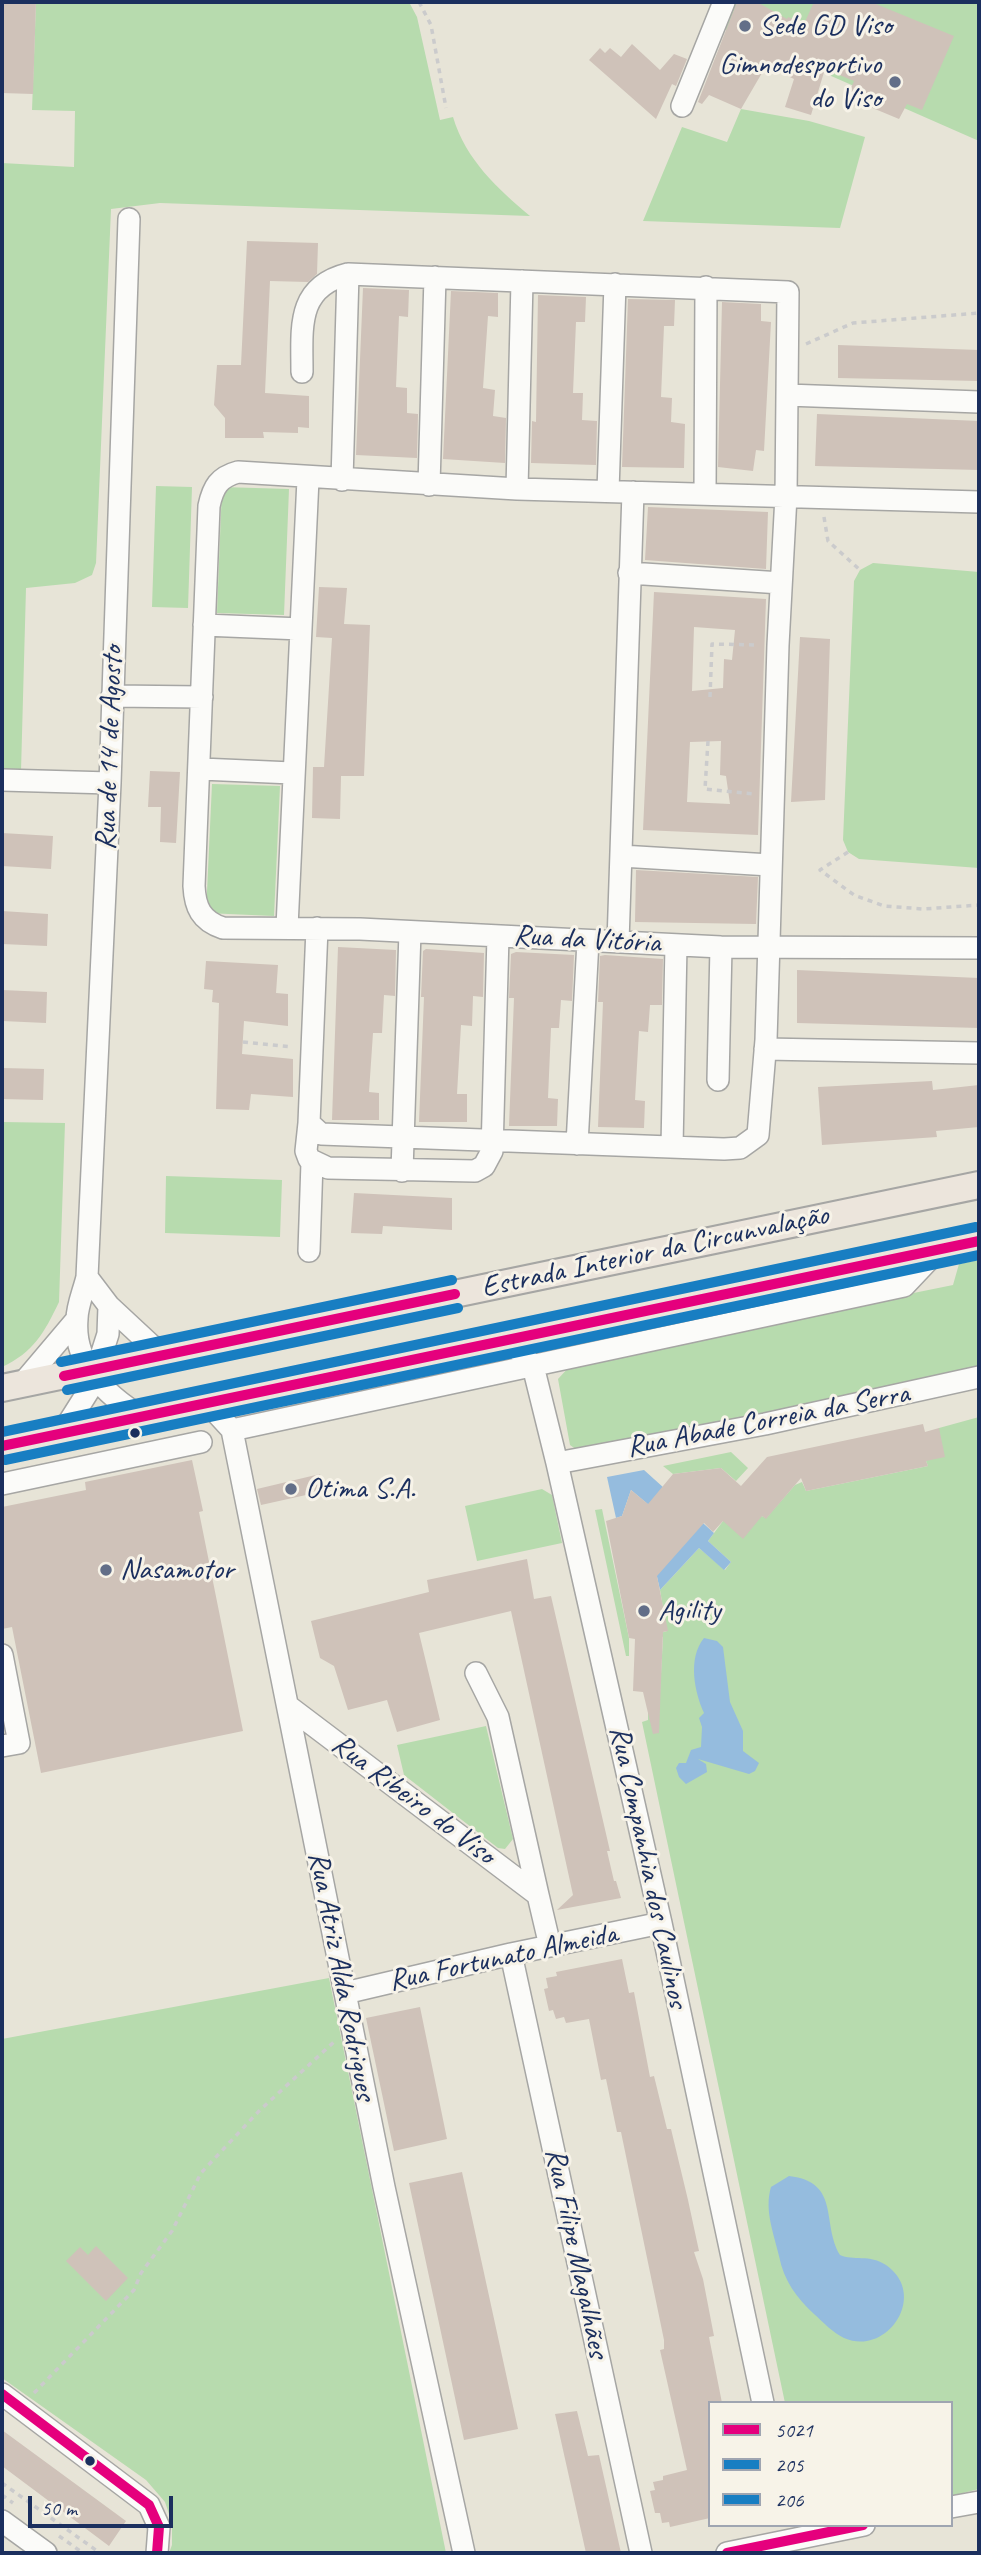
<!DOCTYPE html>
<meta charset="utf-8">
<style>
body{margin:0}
#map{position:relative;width:981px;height:2555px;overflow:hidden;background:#e7e4d7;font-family:Caveat,sans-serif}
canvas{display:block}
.frame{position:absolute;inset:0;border:4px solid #1b2f5e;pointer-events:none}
.legend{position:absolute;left:708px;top:2401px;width:245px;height:126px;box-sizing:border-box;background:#f7f3e8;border:2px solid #9fa5b1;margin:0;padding:9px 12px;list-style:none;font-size:21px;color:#1b2f5e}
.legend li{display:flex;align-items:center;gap:14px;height:35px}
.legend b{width:35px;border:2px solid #9fa5b1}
.scale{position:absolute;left:28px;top:2496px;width:145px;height:32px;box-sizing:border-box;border:4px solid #1b2f5e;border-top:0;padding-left:9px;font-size:21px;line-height:24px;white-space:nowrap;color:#1b2f5e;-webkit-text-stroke:5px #f7f3e8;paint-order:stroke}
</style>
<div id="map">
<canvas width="981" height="2555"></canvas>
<div class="frame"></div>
<ul class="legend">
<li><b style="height:9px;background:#e5007d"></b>5021</li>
<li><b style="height:9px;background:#187ec2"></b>205</li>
<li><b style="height:9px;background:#187ec2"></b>206</li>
</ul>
<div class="scale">50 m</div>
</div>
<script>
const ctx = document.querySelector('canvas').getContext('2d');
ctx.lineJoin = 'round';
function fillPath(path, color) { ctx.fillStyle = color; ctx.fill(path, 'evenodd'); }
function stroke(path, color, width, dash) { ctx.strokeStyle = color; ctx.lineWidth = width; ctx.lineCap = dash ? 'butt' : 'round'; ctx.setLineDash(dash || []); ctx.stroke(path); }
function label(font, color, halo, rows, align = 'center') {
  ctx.font = font + ' Caveat,sans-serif'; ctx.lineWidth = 6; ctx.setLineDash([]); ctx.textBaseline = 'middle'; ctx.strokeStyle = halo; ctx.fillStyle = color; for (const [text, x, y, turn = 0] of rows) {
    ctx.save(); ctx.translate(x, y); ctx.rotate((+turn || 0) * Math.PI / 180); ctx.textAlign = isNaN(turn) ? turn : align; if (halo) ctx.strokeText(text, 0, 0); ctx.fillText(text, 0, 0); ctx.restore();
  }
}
fillPath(new Path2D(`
 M36 2H409L417 17 440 120 453 117C466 160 497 188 530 216L160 203 111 209 96 563 92 575 75 583 26 588 21 771 2 770V163L74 167 75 111 32 110Z
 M731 2H979V141L722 28Z
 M741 109 809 121 865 137 840 228 643 221 682 127 727 142Z
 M156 486 192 487 188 608 152 607Z
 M222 487 289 489 284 615 217 613Z
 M873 563 979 572V868L859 859 848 852 843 840 854 581 860 570Z
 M212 784 280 786 274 916 206 913Z
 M2 1122 65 1123 59 1302C44 1333 34 1352 2 1367Z
 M166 1176 282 1180 280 1237 165 1233Z
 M979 1260V1366L658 1438 577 1450 570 1445 558 1379 570 1366 633 1350 953 1285 959 1264Z
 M979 1417V2489L951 2496V2403H785L642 1722 648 1720V1711L659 1710 663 1637 654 1635 667 1631 660 1590 699 1548 725 1570 731 1562 708 1541 723 1521 762 1516 766 1518 795 1485 802 1482 806 1491 928 1466 926 1461 939 1428Z
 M731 1452 748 1468 736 1481 721 1468 673 1474 663 1466Z
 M542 1489 552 1495 562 1543 477 1561 465 1506Z
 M602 1509 629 1638V1656H626L595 1510Z
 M486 1726 513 1839 505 1849 498 1848 404 1775 397 1745Z
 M329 1978 446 2553H169L172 2545V2523L165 2502 146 2480 2 2378V2039Z`), '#b7dbae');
fillPath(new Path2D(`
 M644 1470 714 1533 708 1541 731 1562 724 1570 699 1548 660 1590 655 1568 689 1539 631 1490 622 1516 616 1518 607 1477Z
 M704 1638 717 1641 723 1647 730 1702 743 1731V1751L759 1763 755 1771 749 1774 698 1759 706 1764 707 1772 686 1784 679 1777 676 1768 679 1763H686L691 1750 701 1747 702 1727 699 1718 704 1713C695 1693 687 1659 704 1638Z
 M789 2176C841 2182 821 2223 840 2255 853 2261 870 2254 886 2265 929 2295 887 2357 844 2338 833 2333 823 2322 814 2314 796 2297 784 2281 779 2256 774 2234 764 2210 771 2187Z`), '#95bcde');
fillPath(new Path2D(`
 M2 2H36L33 94 2 93Z
 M737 2H757L787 19 788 17 804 24 814 2H871L954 36 922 110 907 104 899 119 863 104 860 109 845 102 854 81 825 69 811 115 785 107 794 79 766 66 741 109 709 95 702 104 698 102Z
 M632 44 660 70 674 54 687 59 676 86 672 84 656 119 589 60 600 48 605 53 610 48 621 57Z
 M247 241 318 243 317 274 308 282 270 281 265 393 309 396V428L298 427V433L263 432 264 438H225V418L214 405 217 365H241Z
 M363 288 409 290 408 317 399 316 396 387 407 388V413L418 414 417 458 356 455Z
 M451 291 498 293V317L488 316 483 388 495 390 493 416 506 418 505 463 443 459Z
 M538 295 586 297 585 322H576L573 393H583L582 420 597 421 596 465 531 463 532 421 536 422Z
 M628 299 675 300 674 326H664L661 397 672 398 671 422 685 424 684 468 622 467Z
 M722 302 761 304V321L771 322 764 451 756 450 753 471 718 467Z
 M838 345 979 350V381L838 378Z
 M817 414 979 421V470L815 466Z
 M648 507 768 512 766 569 645 560Z
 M319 587 347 588 344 624 370 625 364 776H341L340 819 312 818 313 767H324L332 638 316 637Z
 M654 592 766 599 758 835 643 830ZM694 627 735 630 732 660 724 659 723 688 692 691ZM721 741 720 775 726 776 730 804 687 802 690 742Z
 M800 637 830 639 825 800 791 802Z
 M150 771 180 772 176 843 160 842 161 807H148Z
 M2 833 53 836 51 869 2 866Z
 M636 870 758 877 756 924 635 922Z
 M2 911 48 914 47 946 2 944Z
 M338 947 396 950 395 996 384 995 382 1033H373L369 1092 379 1093V1120H332Z
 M426 949 484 953 483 997 473 996 472 1026 461 1025 457 1094H467V1122H419L424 997H421L423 951Z
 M516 952 574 955 572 1001 561 1000 559 1028H551L548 1098 558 1099 557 1126H509L514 998H509L511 954Z
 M605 955 663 959 662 1005H650L648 1032 639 1031 635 1100 645 1101 644 1128 598 1127 603 1002H598L600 956Z
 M206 961 278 965 276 993 288 994V1026L244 1021 242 1054 293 1059V1097L251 1094 249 1110 216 1109 219 1003 212 1002 213 990 204 989Z
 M797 970 979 978V1028L797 1023Z
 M2 990 47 992 46 1023 2 1021Z
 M2 1068 44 1069 43 1100 2 1099Z
 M932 1081 933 1090 979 1085V1127L936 1131 937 1137 822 1145 818 1087Z
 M354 1193 452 1198V1230L383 1226 382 1234 351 1233Z
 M923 1424 925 1432 939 1428 945 1457 926 1461 928 1466 806 1491 801 1478 766 1519 762 1516 743 1539 723 1521 713 1532 704 1523 657 1576 668 1631 663 1632 659 1733 653 1734 643 1692 633 1691 635 1639 629 1638 606 1521 622 1516 631 1490 648 1504 673 1474 721 1468 741 1486 767 1457Z
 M192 1460 203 1511 199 1512 243 1731 41 1773 12 1627 2 1629V1507L86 1490 85 1482Z
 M320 1474 324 1491 261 1505 257 1489Z
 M527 1559 534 1599 551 1596 610 1851H607L614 1881H616L621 1898 557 1910 573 1895 511 1611 419 1633 440 1720 397 1732 387 1700 348 1710 334 1666 320 1658 311 1621 429 1592 427 1580Z
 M622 1959 629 1993 634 1992 650 2077 654 2076 667 2129H671L688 2200 699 2251 694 2252 703 2279 714 2336 709 2337 722 2403H710V2518L670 2527 669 2522 662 2523 660 2513H655L650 2491 655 2490 653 2482 663 2480V2476L687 2470 660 2350 664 2349V2340L621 2132H617L606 2079 601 2080 589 2019 566 2023 564 2017 556 2019 553 2010 549 2011 544 1989 548 1988 546 1978 557 1976 556 1972Z
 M420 2007 447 2139 394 2151 366 2018Z
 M462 2172 518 2429 464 2440 409 2183Z
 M96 2246 128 2278 106 2301 66 2261 80 2247 88 2255Z
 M577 2411 588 2456 599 2455 621 2553H586L555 2414Z
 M2 2430 126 2521 109 2546 2 2466Z`), '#cfc2b9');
const minor = new Path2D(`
 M682 106 724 2
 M129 219 110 783 87 1277C84 1290 77 1306 77 1319 73 1364 107 1396 142 1417
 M302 372C302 328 296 287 348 274L788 292 786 496 778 645 766 1040 758 1135 740 1148 724 1149 321 1134 309 1123 317 928
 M787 395 979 402
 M342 480 348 274
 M429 485 435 277
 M517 489 522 281
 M608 491 615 284
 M705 493 706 287
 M979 502 517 489 238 472C219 477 213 487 209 506L194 886C195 907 201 921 223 928L360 929 721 947 979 948
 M629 573 781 583
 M204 625 301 629
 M112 696 202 697
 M201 769 292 773
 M2 780 110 783
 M621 856 770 865
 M287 927 308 479
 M618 942 633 492
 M765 1049 979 1053
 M718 1080 721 947
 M309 1123 306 1151 309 1159 328 1168 475 1171 484 1166 492 1151 498 936
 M577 1144 588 941
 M672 1147 676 945
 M402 1171 410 932
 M309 1251 312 1162
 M109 1306 152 1346 170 1353
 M510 1341 533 1366 557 1463 661 1923 763 2403
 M22 1384 77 1319
 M209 1405 232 1430 384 2187 464 2553
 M232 1430 904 1286 938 1250
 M62 1433 91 1387 108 1334 109 1306 87 1277
 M557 1463 765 1424 979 1377
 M2 1484 201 1442
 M2 1655 19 1743 2 1746
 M476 1673 498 1717 538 1895
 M288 1706 538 1895 550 1946
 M511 1954 641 2553
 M345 1993 511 1954 661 1923
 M2 2394 149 2505 159 2527 157 2553
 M951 2507 979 2502
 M2 2521 46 2553
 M727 2553 864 2525`);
const major = new Path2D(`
 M2 1388 979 1185
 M2 1446 979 1241`);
stroke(minor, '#a6a6a4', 24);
stroke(major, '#a6a6a4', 30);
stroke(new Path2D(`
 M419 2 431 25 446 108
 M806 344 853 323 979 313
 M824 517 828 541 860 570
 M710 697 712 644 758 645
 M708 741 705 789 753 794
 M848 852 820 870 854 895 884 906 923 909 979 905
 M243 1042 292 1047
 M34 2393 134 2290 141 2273 172 2231 201 2173 259 2111 336 2040
 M2 2483 100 2553
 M2 2495 13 2503
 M59 2536 83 2553`), '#cbcbcc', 3.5, [5, 5]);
stroke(minor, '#fbfbf9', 21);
stroke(major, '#ece5dc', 26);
stroke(new Path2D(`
 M64 1376 455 1294
 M2 1446 979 1241
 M2 2394 149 2505 159 2527 157 2553
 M727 2553 863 2525`), '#e5007d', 10);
stroke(new Path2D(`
 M67 1390 458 1308
 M5 1460 979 1255`), '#187ec2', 10);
stroke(new Path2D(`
 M61 1362 452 1280
 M2 1432 976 1227`), '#187ec2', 10);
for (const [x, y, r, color] of [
 [745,26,7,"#626e88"],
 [895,82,7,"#626e88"],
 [135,1433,6,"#1b2f5e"],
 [291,1489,7,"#626e88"],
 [106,1570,7,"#626e88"],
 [644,1611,7,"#626e88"],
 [90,2461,6,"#1b2f5e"]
]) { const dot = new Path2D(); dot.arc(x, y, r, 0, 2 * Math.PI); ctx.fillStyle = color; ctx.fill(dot); stroke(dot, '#f7f3e8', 2.5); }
label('30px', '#1b2f5e', '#f7f3e8', [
 ["Sede GD Viso",759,26],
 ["Gimnodesportivo",881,65,"right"],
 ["do Viso",881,99,"right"],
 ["Otima S.A.",305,1489],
 ["Nasamotor",120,1570],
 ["Agility",658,1611]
], 'left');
label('30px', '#1b2f5e', '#f7f3e8', [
 ["Rua de 14 de Agosto",110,748,-88],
 ["Rua da Vitória",587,940,3],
 ["Estrada Interior da Circunvalação",655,1252,-12],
 ["Rua Abade Correia da Serra",768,1421,-11],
 ["Rua Ribeiro do Viso",413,1800,37],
 ["Rua Companhia dos Caulinos",648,1867,78],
 ["Rua Fortunato Almeida",503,1958,-12],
 ["Rua Atriz Alda Rodrigues",341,1976,79],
 ["Rua Filipe Magalhães",576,2253,78]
]);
</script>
